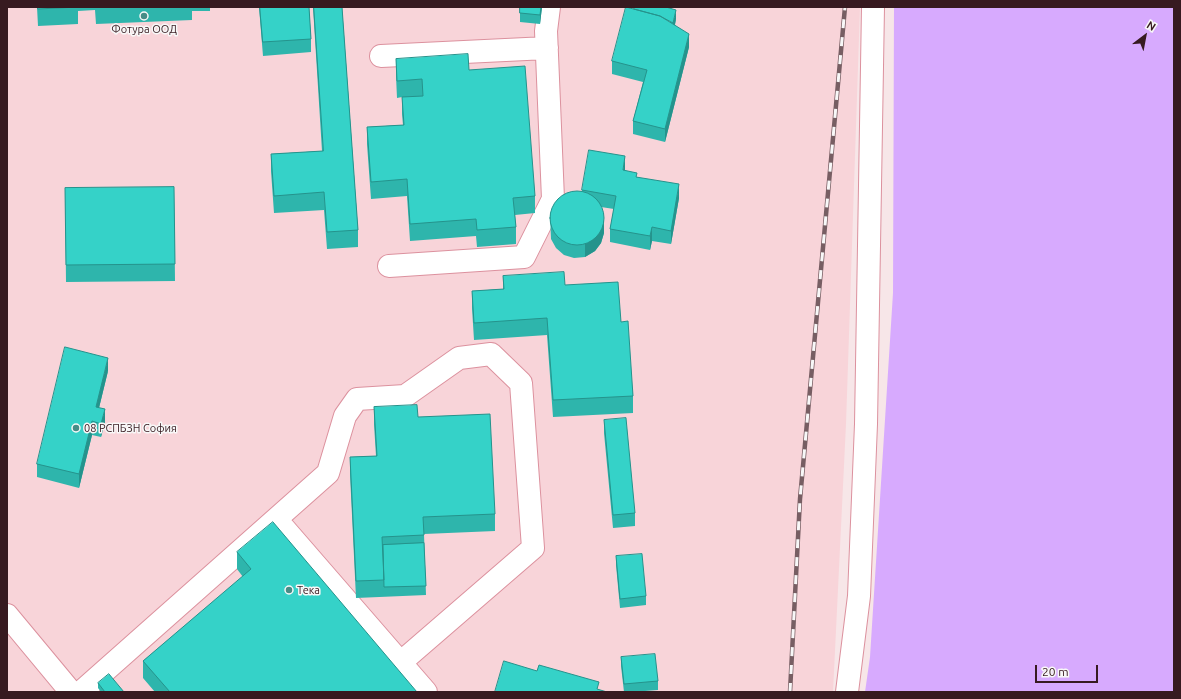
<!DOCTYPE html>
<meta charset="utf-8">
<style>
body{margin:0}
#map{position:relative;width:1181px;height:699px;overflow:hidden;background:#f7e6e8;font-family:Ubuntu,sans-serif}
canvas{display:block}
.frame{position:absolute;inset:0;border:8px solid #371a20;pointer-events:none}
.north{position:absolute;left:1125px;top:16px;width:40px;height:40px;-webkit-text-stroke:3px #f8f8f8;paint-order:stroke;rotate:32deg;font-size:11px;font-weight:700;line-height:16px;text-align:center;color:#371a20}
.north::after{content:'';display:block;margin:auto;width:14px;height:18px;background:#371a20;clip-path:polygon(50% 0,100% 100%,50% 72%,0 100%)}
.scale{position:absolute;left:1035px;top:665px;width:63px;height:18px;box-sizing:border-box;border:2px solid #371a20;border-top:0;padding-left:5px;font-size:12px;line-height:14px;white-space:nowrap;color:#371a20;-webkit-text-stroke:3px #f8f8f8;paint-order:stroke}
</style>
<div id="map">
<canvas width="1181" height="699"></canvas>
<div class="frame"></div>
<div class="north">N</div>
<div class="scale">20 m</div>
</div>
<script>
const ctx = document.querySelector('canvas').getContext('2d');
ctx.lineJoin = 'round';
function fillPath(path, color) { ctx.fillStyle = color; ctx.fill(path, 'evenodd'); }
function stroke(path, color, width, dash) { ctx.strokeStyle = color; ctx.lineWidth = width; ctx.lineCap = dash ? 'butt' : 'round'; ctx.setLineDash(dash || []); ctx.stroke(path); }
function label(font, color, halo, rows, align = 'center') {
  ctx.font = font + ' Ubuntu,sans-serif'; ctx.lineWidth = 3; ctx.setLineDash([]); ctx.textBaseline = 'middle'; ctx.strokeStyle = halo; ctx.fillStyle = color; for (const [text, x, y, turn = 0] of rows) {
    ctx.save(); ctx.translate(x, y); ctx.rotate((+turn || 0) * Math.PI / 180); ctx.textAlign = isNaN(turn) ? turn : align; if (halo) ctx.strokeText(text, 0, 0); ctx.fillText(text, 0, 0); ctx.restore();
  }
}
fillPath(new Path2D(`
 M7 7H860L846 424 833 692H7Z`), '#f8d4d9');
fillPath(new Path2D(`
 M894 7H1174V692H865L870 657 893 293Z`), '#d7aafe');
const minor = new Path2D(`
 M381 56 547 48
 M389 266 524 257 553 199 546 31 549 7
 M276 519 426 692
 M7 615 71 692
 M81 692 328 473 345 416 357 399 405 396 459 358 491 354 521 383 533 548 400 663
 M847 692 859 596 866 424 873 7`);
stroke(minor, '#dc919e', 24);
stroke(minor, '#fff', 22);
const rail = new Path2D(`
 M790 692 800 499 845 7`);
stroke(rail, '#775e63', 4.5);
stroke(rail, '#f8f8f8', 3, [9]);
fillPath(new Path2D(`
 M37 7H210V11H192V20L96 24 95 10 78 11V24L38 26Z
 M259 7H309L311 39V52L263 56Z
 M313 7H342L358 230V247L327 249 324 210 274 213 271 171V154L322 151Z
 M520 7H542L540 24 520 22Z
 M676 19 675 25 689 47 665 142 633 134V121L643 82 612 74V61Z
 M396 59 469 70 535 196V213L515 215 516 227V244L477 247 476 236 410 241 407 196 371 199 367 144V127L403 125 402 114V97L397 98 396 76Z
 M625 170V171L679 198 671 244 652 241 650 250 610 242V229L614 209 601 207 604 233 601 243 595 251 585 257 574 258 564 255 556 248 551 239 550 215 582 192V190Z
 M174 187 175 281 66 282 65 188Z
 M503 276 565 285 621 322 633 396V413L553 417 547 335 474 340 472 308V291L503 289Z
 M108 371 99 408 105 422 101 437 92 435 79 488 37 477V464Z
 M374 407 418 417 495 514V531L424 534 426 595 356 598 350 474V457L376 456 374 424Z
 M604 420 635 513V526L613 528 604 433Z
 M237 552 417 692H155L143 678V661L243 577 237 569Z
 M616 556 646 596V605L620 608 616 565Z
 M621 657 658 681V690L632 692H624L621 666Z
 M98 683 124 692H101L98 688Z`), '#2eb5ac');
fillPath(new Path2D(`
 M541 7H542L540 24V15Z
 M676 10V19L673 33V23Z
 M689 34V47L665 142V129Z
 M625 156V170L623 184V170Z
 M679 184V198L671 244V231Z
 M604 220V233L601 243 595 251 585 257V244Z
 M652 227V241L650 250V236Z
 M108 358V371L96 420V407Z
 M105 409V422L101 437V424Z
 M92 421V435L79 488V474Z`), '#25938c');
const building = new Path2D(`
 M38 7H78L38 9Z
 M260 7H309L311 39 263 42Z
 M314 7H342L358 230 327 232 324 192 274 196 271 154 323 151Z
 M520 7H541L540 15 520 13Z
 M626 7 660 16 689 34 665 129 633 121 647 70 612 61Z
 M635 7H666L676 10 673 23 660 16 634 9Z
 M468 54 469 70 525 66 535 196 513 198 516 227 477 230 476 219 410 224 407 179 371 182 367 127 404 125 402 97 423 96 422 79 397 81 396 59Z
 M589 150 625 156 623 170 637 173 636 177 679 184 671 231 652 227 650 236 610 229 616 196 582 190Z
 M174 187 175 264 66 265 65 188Z
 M550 218a27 27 0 1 1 54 0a27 27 0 1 1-54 0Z
 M564 272 565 285 618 282 621 322 628 321 633 396 553 400 547 318 474 323 472 291 504 289 503 276Z
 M65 347 108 358 96 407 105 409 101 424 92 421 79 474 37 464Z
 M417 405 418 417 490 414 495 514 423 517 424 535 382 537 384 580 356 581 350 457 377 456 374 407Z
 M626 418 635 513 613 515 604 420Z
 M273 522 417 692H170L143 661 251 569 237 552Z
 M424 543 426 586 384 587 383 545Z
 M642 554 646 596 620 599 616 556Z
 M655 654 658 681 624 684 621 657Z
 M504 661 537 671 539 665 599 682 597 689 607 692H495Z
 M109 674 124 692H105L98 683Z`);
fillPath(building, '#35d2c8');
stroke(building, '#25938c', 1);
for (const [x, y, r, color] of [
 [144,16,4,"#468d87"],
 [76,428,4,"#468d87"],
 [289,590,4,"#468d87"]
]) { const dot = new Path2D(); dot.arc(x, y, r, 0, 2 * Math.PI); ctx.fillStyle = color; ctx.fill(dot); stroke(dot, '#f8f8f8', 1.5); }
label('11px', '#371a20', '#f8f8f8', [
 ["Фотура ООД",144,29,"center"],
 ["08 РСПБЗН София",84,428],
 ["Тека",297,590]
], 'left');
</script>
